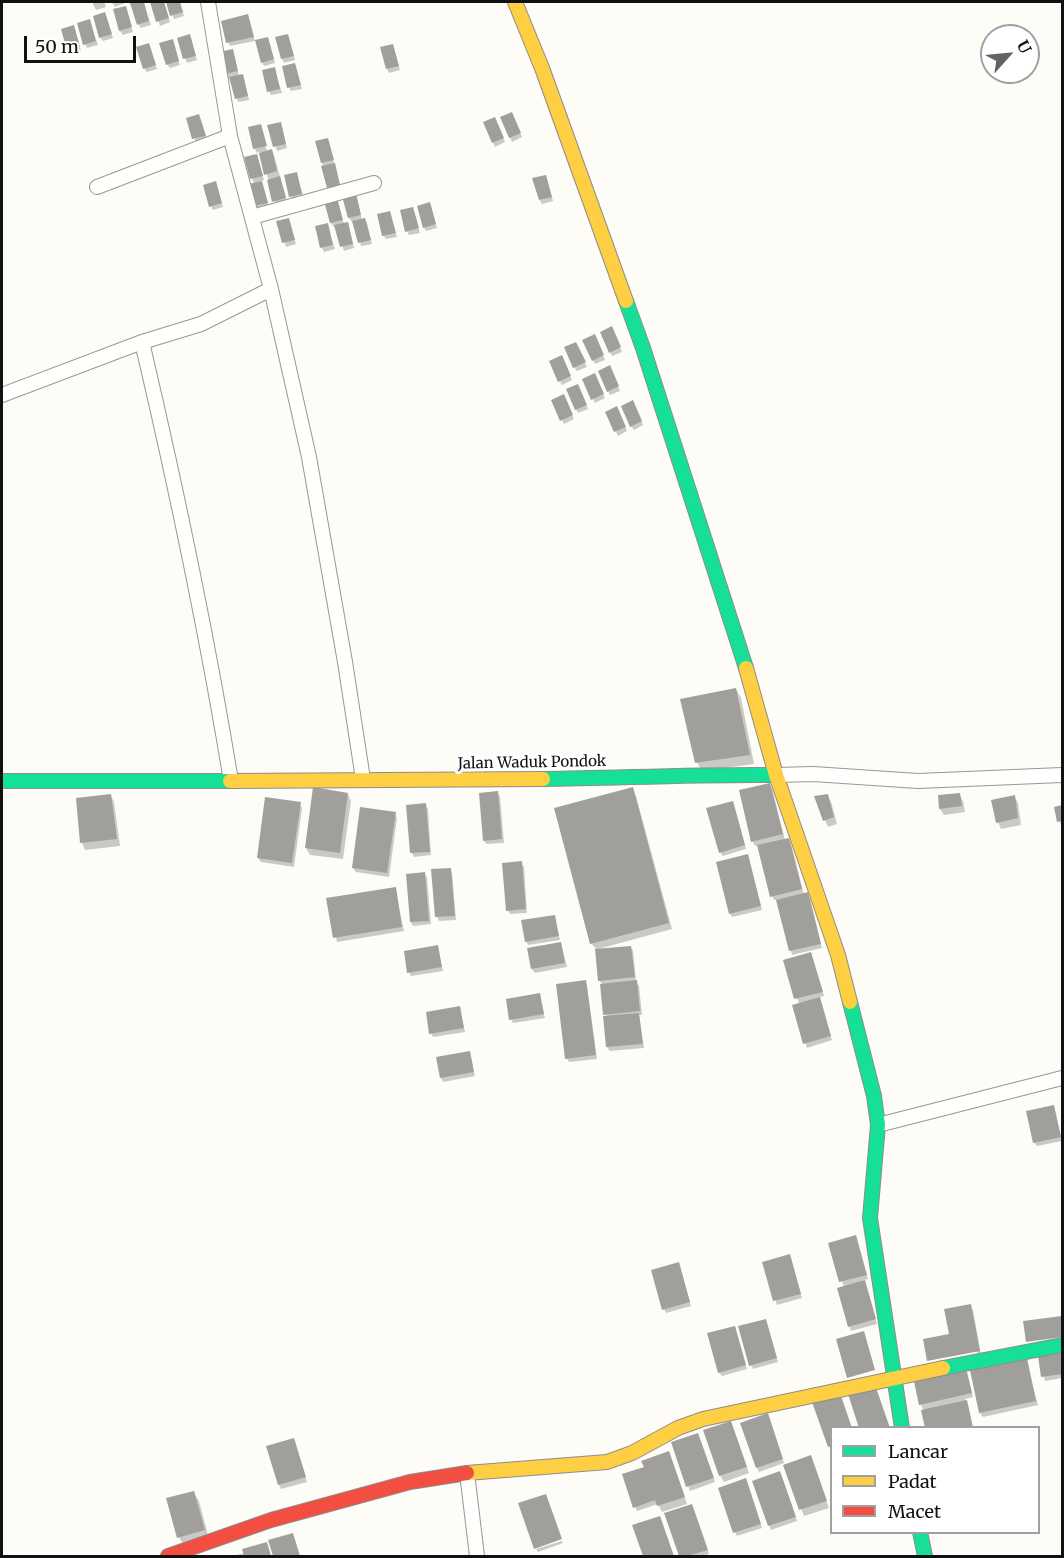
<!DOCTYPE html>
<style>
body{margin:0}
#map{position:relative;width:1064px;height:1558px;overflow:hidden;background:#fdfcf7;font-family:Merriweather,serif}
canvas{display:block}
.frame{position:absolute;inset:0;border:3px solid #111;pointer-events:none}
.legend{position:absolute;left:830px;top:1426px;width:210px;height:108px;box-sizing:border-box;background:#fff;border:2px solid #a0a0a0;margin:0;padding:8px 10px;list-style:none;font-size:18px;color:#111}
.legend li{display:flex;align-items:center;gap:12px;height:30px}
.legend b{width:30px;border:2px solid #a0a0a0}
.north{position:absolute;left:980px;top:24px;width:60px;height:60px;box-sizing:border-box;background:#fff;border:2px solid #a0a0a0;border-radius:50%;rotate:63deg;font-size:16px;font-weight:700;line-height:24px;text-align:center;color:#111}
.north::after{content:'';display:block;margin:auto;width:21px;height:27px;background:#646362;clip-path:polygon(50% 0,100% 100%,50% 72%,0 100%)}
.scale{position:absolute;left:24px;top:36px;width:112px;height:27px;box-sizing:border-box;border:3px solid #111;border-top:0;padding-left:8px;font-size:18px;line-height:21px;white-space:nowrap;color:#111;-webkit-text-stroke:4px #fff;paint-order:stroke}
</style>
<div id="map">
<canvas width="1064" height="1558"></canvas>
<div class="frame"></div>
<ul class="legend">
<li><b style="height:8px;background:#16e098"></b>Lancar</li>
<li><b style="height:8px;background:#ffcf43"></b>Padat</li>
<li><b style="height:8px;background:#f24e42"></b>Macet</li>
</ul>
<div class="north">U</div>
<div class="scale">50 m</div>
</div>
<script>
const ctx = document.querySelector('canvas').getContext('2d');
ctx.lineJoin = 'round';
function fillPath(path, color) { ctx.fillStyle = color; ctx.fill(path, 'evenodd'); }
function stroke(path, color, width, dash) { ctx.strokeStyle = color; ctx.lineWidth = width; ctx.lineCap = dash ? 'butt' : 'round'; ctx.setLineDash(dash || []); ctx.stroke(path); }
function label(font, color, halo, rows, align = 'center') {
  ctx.font = font + ' Merriweather,serif'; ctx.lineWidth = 6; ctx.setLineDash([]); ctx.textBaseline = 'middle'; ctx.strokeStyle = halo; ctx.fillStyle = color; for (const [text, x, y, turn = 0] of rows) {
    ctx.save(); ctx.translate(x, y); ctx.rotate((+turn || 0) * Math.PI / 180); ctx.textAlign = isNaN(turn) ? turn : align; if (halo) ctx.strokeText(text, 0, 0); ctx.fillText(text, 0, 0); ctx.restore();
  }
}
fillPath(new Path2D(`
 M92 2H104L106 7 96 10Z
 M112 2H125V3L115 7Z
 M135 2H143L151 25 140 28Z
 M152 2H164L170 22 160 26Z
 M167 2H180L184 16 174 19Z
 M125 7 133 32 123 35 120 31Z
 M105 14 113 38 103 41 100 37Z
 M248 16 255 41 230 46 228 42Z
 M89 21 98 45 87 48 85 44Z
 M75 31 81 51 71 54 68 50Z
 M189 36 197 60 187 63 179 39Z
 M288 36 295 60 284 63 282 59Z
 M268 39 275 63 264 66 262 62Z
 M149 45 157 69 147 72 144 68Z
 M174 45 180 65 170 68 167 64Z
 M393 46 400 70 389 73 387 69Z
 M234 54 239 76 244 79 249 100 238 102 231 77 228 78 226 73Z
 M294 64 302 89 291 91 289 87Z
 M274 68 282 93 271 95 269 91Z
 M502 118H514L522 137 512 142Z
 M188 119 201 120 207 140 196 143Z
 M485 123H497L505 142 495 147Z
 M260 126 266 142 262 140 268 152 271 151 274 155 287 202 276 205 260 152 257 153 255 149 250 128Z
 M269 126 282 128 287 148 277 151Z
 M328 140 341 189 331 192 322 163Z
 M257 156 264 180 261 181 269 207 258 210 256 206 254 184 246 159Z
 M296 174 304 198 293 201 291 196Z
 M547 180 553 201 542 204 540 200Z
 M217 187 223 207 213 210 211 206Z
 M344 197 357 199 362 220 365 219 367 223 372 244 361 246 354 221 352 222 349 218Z
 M337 200 344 224 349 227 354 248 344 251 336 226 334 227 331 223 326 202Z
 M430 204 437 228 426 231 424 227Z
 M412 208 420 233 409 235 407 231Z
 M389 212 397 237 386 239 383 235Z
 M289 220 296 244 286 247 278 222Z
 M327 225 335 249 324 252 322 248Z
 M614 332 622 352 612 356 610 352Z
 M597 340 605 360 595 364 593 360Z
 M578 348 587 367 577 371 574 367Z
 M563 361 572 380 562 385 560 381Z
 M612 371 620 391 610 395 608 391Z
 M596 379 605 398 595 403 593 399Z
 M580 390 588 409 578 413 576 409Z
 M565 400 574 419 564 424 562 420Z
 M635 406 643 425 634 430 631 426Z
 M607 412H619L627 431 618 436Z
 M736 689 741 698 754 764 702 771 697 762Z
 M772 788 785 840 791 843 804 895 810 898 822 948 792 955 778 900H774L772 896 759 845 755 846 753 842 740 792Z
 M632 789 636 796 672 929 598 949 631 947 633 951 636 981 639 986 642 1015H639L644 1048 610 1051 607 1047V1017L602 984 599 980 596 949 591 943Z
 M498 793 500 797 504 843 486 844 484 840Z
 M348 794 351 801 343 859 310 855 306 848Z
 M959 794 963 801 965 812 944 815 940 809Z
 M111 796 114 802 120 846 85 850 82 843 78 799Z
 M827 796 831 802 837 824 828 827 825 820Z
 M1014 796 1018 803 1021 825 1001 829 998 822Z
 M300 804 302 808 294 867 261 862 258 858Z
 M425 805 428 809 431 855 414 857 412 853Z
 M734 806 746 849 723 856 720 852Z
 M1062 806V828L1056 808Z
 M395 814 397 818 389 877 356 872 353 868Z
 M747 856 762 910 732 917 730 913Z
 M521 863 524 867 527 913 510 914 508 910Z
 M450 869 452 873 456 920 439 921 437 917 433 871Z
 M425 874 427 878 431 924 413 926 411 922Z
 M395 889 404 931 337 942 328 900Z
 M554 916 560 940 528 945 526 941Z
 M561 943 567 967 535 973 532 969Z
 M437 947 443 971 411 976 409 972Z
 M811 954 824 996 819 997 832 1040 807 1048 794 1006 799 1004 785 961Z
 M585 981 587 985 597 1059 569 1062 567 1058Z
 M539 994 545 1018 513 1023 511 1019Z
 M459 1008 465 1032 433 1037 431 1033Z
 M469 1052 475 1076 443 1082 441 1078Z
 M1053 1107 1062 1141 1037 1146 1034 1142Z
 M855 1237 868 1279 863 1280 877 1324 851 1331 838 1289 844 1287 830 1244Z
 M791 1260 802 1298 777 1305 763 1263Z
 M678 1264 691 1306 666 1313 664 1309Z
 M970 1306 973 1310 981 1355 951 1335Z
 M765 1320 778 1362 753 1369 751 1365Z
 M736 1331 747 1369 722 1376 719 1372Z
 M1062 1354V1378L1045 1381 1040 1357Z
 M1026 1360 1038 1405 983 1417 980 1413Z
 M967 1371 973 1397 965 1399 968 1406 973 1428H926L924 1411 921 1405 914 1378Z
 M769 1419 784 1463 759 1472 757 1468Z
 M731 1423 749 1473 724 1482 720 1475Z
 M698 1434 715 1482 690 1491 673 1443Z
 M294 1440 307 1482 281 1489 279 1485Z
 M669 1453 687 1504 662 1512 658 1504 637 1511 635 1507 645 1468Z
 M810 1457 829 1508 804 1516 785 1466Z
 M782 1477 797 1521 771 1530 754 1482Z
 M747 1484 762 1528 737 1536 735 1532Z
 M193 1492 199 1501 209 1539 184 1546 179 1537Z
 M694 1510 709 1554 700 1556H681L666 1514Z
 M562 1541 563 1543 538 1552 536 1549Z
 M268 1547 271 1556H232L245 1553Z`), '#0003');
fillPath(new Path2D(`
 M135 2H144L149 21 137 25 130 3Z
 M150 2H164L169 18 156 22Z
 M166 2H180L183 12 170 16Z
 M126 6 132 27 119 31 113 9Z
 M105 12 112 34 99 38 93 16Z
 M248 14 254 37 226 43 221 21Z
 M90 19 96 41 83 45 77 23Z
 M74 25 80 47 67 51 61 29Z
 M190 34 196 56 183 59 177 38Z
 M288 34 294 56 281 59 275 37Z
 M268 37 274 59 261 63 255 40Z
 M173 39 179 61 166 65 159 43Z
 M149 43 156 65 143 69 136 47Z
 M393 44 399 66 386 69 380 47Z
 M233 49 238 71 225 74 219 52Z
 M295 63 301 85 287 88 282 66Z
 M275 67 280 89 267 92 262 70Z
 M243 74 248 96 235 99 229 77Z
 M512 112 521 133 509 138 500 117Z
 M199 114 206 136 192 139 186 118Z
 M495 117 504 138 492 143 483 122Z
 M281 122 286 144 273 147 267 125Z
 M261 124 267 146 253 149 248 127Z
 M328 138 334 160 321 163 315 141Z
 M272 149 277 171 264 175 259 153Z
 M257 154 263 176 250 179 244 157Z
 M335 163 340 185 327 188 321 166Z
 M297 172 302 194 289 197 284 175Z
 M546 175 552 197 539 200 532 178Z
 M280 176 286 198 272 202 267 180Z
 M216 181 222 203 209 207 203 185Z
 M262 181 268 203 254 206 249 184Z
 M356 193 361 215 348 218 342 196Z
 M337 198 343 220 330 223 324 201Z
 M430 202 436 224 423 228 417 206Z
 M413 207 419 228 405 232 400 210Z
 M390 211 396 233 382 236 377 214Z
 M289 218 295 240 282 243 276 221Z
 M365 218 371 240 358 243 352 221Z
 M348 222 353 244 340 247 334 225Z
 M328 223 333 245 320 248 315 226Z
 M612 326 621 347 609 353 600 332Z
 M595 334 604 355 592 361 582 340Z
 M576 342 586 362 573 368 564 347Z
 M562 355 571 376 558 382 549 361Z
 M610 365 619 386 607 392 598 371Z
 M595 373 604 394 591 400 582 379Z
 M578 384 587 405 575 410 566 389Z
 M564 394 573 415 560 421 551 400Z
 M633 400 642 421 630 427 621 406Z
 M617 406 626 427 614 432 605 412Z
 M736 688 750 755 695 763 680 699Z
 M770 783 783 834 751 842 739 790Z
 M313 787 348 793 340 853 305 848Z
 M633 787 669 923 590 944 554 808Z
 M498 791 502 839 483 841 479 793Z
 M960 793 962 806 939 809 938 795Z
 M111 794 117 839 80 843 76 798Z
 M828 794 834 817 823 821 814 796Z
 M1015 795 1018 818 996 823 991 800Z
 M265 797 301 802 292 863 257 858Z
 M733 801 745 845 719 853 706 808Z
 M426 803 430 852 410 853 406 805Z
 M1062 805V821L1057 822 1054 807Z
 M360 807 396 812 387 873 352 868Z
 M789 838 802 889 770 897 757 845Z
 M748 854 761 906 729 914 716 862Z
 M522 861 526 909 506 911 502 863Z
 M451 868 455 916 435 917 431 869Z
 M425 872 429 921 410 922 406 874Z
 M396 887 402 927 333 938 326 898Z
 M808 892 821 944 789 951 776 900Z
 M555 915 559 936 525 942 521 920Z
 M561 942 565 963 531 969 527 948Z
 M438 945 442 967 407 973 404 951Z
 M631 946 635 977 598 981 595 949Z
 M811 952 823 992 794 999 783 960Z
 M586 980 596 1055 565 1059 556 984Z
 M637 980 640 1011 603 1015 600 984Z
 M540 993 544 1014 509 1020 506 999Z
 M820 997 831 1036 803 1044 792 1005Z
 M460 1006 464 1028 429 1034 426 1012Z
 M639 1013 643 1044 606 1047 603 1016Z
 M470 1051 474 1072 440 1078 436 1057Z
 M1054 1105 1061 1137 1033 1143 1026 1111Z
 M856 1235 867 1275 839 1282 828 1243Z
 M790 1254 801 1294 773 1301 762 1262Z
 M679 1262 690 1302 662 1310 651 1270Z
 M865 1280 876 1319 848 1327 837 1288Z
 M971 1304 980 1351 927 1361 923 1339 949 1334 944 1309Z
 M1062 1316V1337L1026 1342 1023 1321Z
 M766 1319 777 1358 749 1366 738 1326Z
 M735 1326 746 1365 718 1373 707 1333Z
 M864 1331 875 1370 847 1378 836 1339Z
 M1062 1353V1374L1041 1377 1038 1356Z
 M1027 1358 1036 1401 979 1413 970 1370Z
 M965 1365 972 1393 919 1405 913 1377Z
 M874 1382 890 1428H859L847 1391Z
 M840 1393 852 1428H832V1446L828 1447 812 1402Z
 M967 1400 973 1428H925L921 1410Z
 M768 1413 783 1459 756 1468 740 1423Z
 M731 1421 747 1467 719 1476 703 1430Z
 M698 1433 714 1478 686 1487 671 1442Z
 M294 1438 306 1477 278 1485 266 1446Z
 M669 1451 685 1497 657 1506 655 1500 633 1508 622 1474 644 1467 641 1461Z
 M811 1455 827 1501 799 1510 783 1465Z
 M780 1471 796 1517 768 1526 752 1481Z
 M746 1478 761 1524 733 1533 718 1488Z
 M194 1491 205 1530 177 1538 166 1498Z
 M546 1494 562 1539 534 1549 518 1503Z
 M692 1504 708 1550 687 1556H679L664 1513Z
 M660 1516 674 1556H643L632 1525Z
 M293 1533 300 1556H273L268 1540Z
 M267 1542 271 1556H244L242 1549Z`), '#a19f9c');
const street = new Path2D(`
 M208 2 230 136 271 289 309 457 345 662 363 779
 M97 187 230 136
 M252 217 374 183
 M142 342C176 487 207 634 231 781
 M2 395 142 342 201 324 271 289
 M776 775 813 774 918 781 1062 775
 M878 1125 1062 1078
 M467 1473 477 1556`);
const fast = new Path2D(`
 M626 301 643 348 746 668
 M543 779C621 778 698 774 776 775
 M2 781H230
 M850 1002 874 1096 878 1125 870 1218 902 1428
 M943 1368 1062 1345
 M920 1532 925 1556`);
const slow = new Path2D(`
 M515 2 542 68 626 301
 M746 668 776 775 838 955 850 1002
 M230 781 543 779
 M467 1473 607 1462 632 1453 678 1428 703 1419 943 1368`);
const jam = new Path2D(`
 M168 1556 271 1520 410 1482 467 1473`);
stroke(street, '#979795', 16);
stroke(fast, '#8e8d8b', 16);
stroke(slow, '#8e8d8b', 16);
stroke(jam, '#8e8d8b', 16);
stroke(street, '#fffffe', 14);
stroke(fast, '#16e098', 14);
stroke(slow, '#ffcf43', 14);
stroke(jam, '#f24e42', 14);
label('15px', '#111', '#fff', [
 ["Jalan Waduk Pondok",532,763,-1]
]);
</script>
